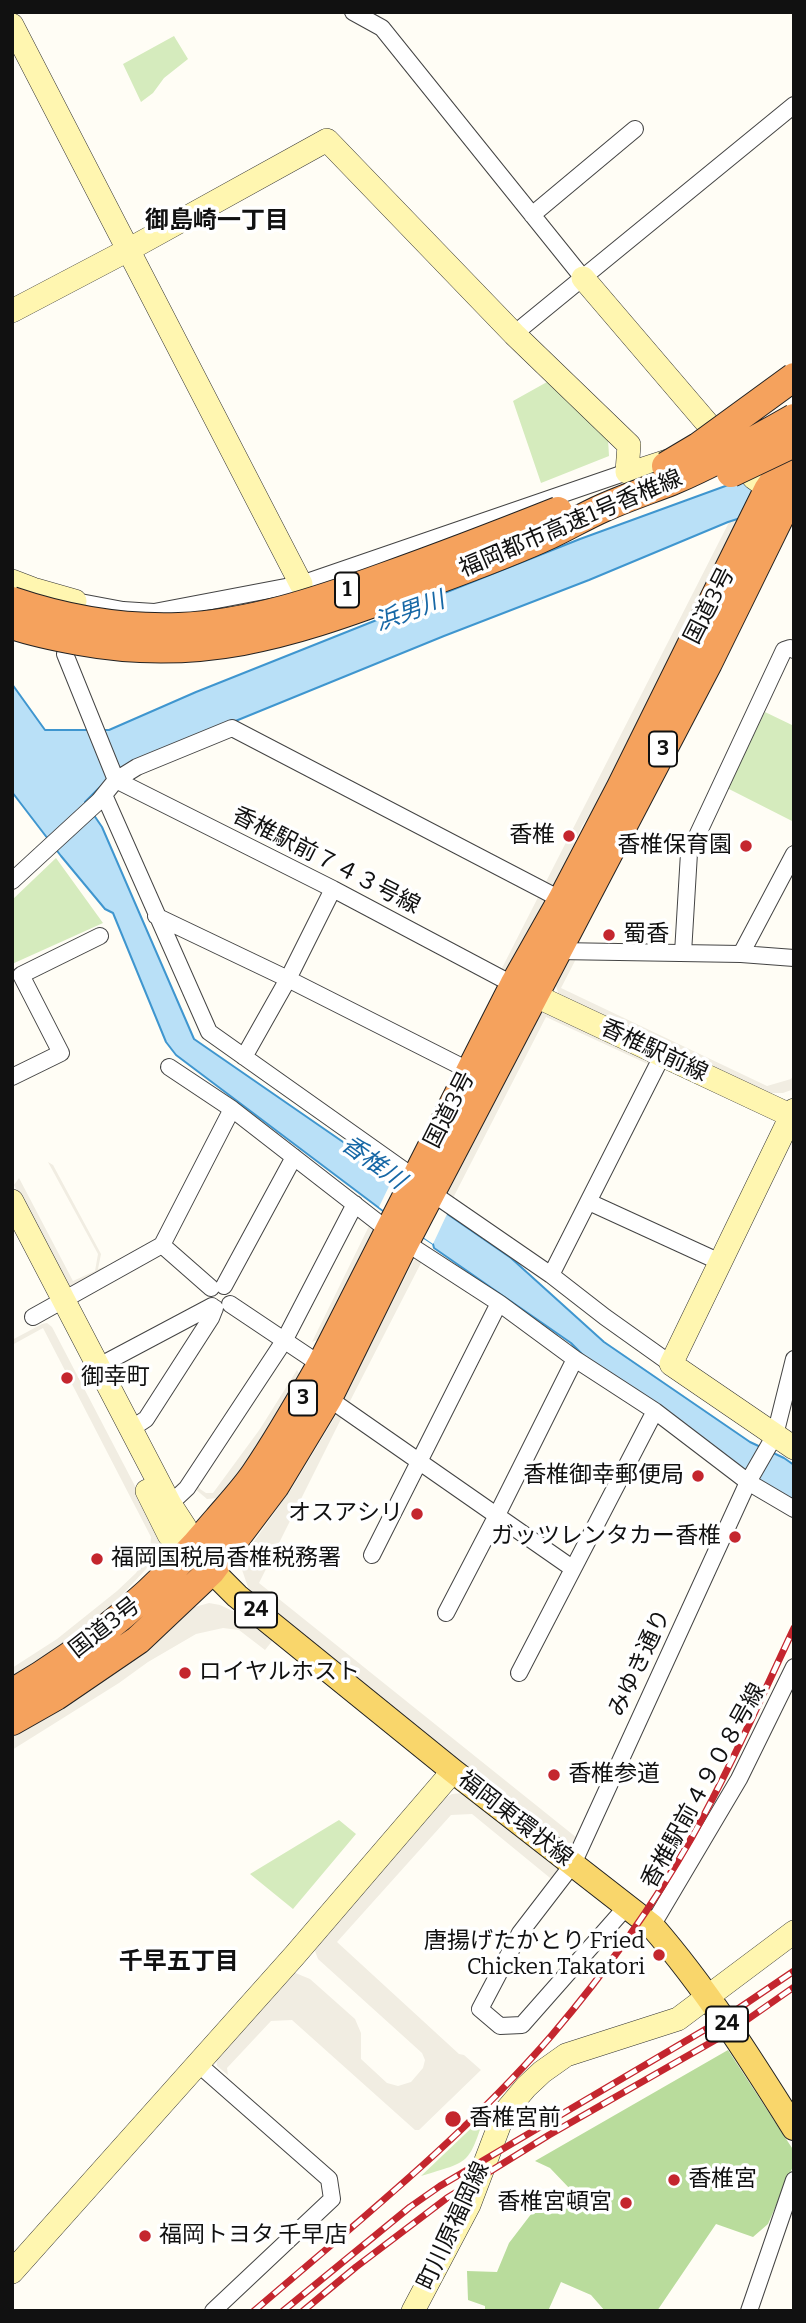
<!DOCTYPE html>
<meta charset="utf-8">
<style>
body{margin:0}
#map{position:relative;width:806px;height:2323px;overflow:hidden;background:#fffdf5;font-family:Bitter,serif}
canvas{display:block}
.frame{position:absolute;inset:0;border:14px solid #111;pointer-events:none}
</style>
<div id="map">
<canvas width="806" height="2323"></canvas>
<div class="frame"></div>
</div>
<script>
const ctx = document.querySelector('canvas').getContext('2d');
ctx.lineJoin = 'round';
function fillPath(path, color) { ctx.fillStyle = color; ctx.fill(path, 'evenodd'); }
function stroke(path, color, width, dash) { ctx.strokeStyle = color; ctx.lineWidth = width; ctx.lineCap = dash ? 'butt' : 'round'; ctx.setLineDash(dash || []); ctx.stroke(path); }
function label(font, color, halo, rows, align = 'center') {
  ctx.font = font + ' Bitter,"Noto Sans JP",serif'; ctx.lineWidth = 7; ctx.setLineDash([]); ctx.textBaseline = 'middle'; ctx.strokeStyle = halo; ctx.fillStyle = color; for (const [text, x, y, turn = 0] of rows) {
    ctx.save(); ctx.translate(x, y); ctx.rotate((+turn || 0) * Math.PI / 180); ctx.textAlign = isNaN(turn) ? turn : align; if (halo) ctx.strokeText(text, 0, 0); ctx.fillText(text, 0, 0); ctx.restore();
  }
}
fillPath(new Path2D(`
 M174 36 188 59 164 78 153 93 141 102 123 64Z
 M547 382 608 439 609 456 541 483 513 401Z
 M765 712 794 726V822L727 788Z
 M56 858 103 923 12 964V900Z
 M339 1820 356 1834 293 1909 250 1874Z
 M485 2115C468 2165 471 2161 421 2176Z`), '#d5ebbd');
fillPath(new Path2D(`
 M728 2050 794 2151V2164L768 2224 753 2237 716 2224 657 2311H605L591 2295 561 2282 548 2311H485V2306L468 2300 467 2271 497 2272 509 2243 535 2209 561 2208 571 2190 550 2168 535 2161Z`), '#b9dc9c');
fillPath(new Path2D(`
 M748 485 753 492 613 780 582 826 563 869 508 973 501 970Z
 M577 957 561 988 767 1086 791 1079 794 1074V1089L783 1093H766L558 993 556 986 570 958Z
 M550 1011 655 1061 654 1067 546 1017 453 1198 448 1193 459 1169 541 1013Z
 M48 1162 53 1165 101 1254 98 1269 104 1267 103 1272 72 1288 66 1285 14 1185 19 1178 73 1281 95 1271 98 1254Z
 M371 1222 374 1232 322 1338 312 1342Z
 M428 1258 421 1263 348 1405 343 1398 414 1260Z
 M47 1323 52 1327 159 1532 160 1543 155 1558 146 1569 110 1608 37 1663 12 1678V1668L57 1639 117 1591 136 1573 150 1552 151 1537 43 1328 12 1345V1340L42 1324Z
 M297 1370 301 1377 270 1435 219 1498 207 1499 194 1488 197 1482 200 1489 206 1493H213L260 1429Z
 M336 1415 342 1417 259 1583 582 1842 577 1847 568 1849 255 1596 248 1587 241 1567 250 1547 292 1488Z
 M209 1603 220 1605 237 1613 273 1640 265 1650 239 1630 223 1628 196 1634 148 1662 119 1683 12 1750V1733L126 1664 167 1634 173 1624 191 1608Z
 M463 1793 556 1864 560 1872 555 1882 472 1814 451 1815 337 1942 459 2054 464 2055 481 2070 419 2130H415L292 2020 271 2021 227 2068 228 2075 217 2066 216 2057 293 1972 310 1979 355 2019 361 2033V2059L387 2083 398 2086 411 2082 423 2068 425 2060 422 2053 318 1959 315 1951 316 1945 443 1799 452 1794Z`), '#f1ede2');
const water = new Path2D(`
 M794 461V501L728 522 589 580 444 636 130 764 99 788 85 802 102 827 194 1039 511 1258 604 1342 750 1442 784 1458 794 1465V1506L588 1360 571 1343 434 1248 433 1244 383 1211 176 1055 166 1042 113 913 105 909 61 856 12 792V684L45 730H109L196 692 580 539Z`);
fillPath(water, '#b9e0f7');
stroke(water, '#3f96cf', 2);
fillPath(new Path2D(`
 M394 1176 447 1214 433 1244 379 1207Z`), '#fffdf5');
const street = new Path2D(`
 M353 12 382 28 583 278
 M532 215 635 129
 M514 334 794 105
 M75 610V601L123 610 154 612 301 584 627 472
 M70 632 65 654 116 780
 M116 780 333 889 514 985
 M104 795 209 1032 415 1178
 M12 881 99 801 116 780 137 767 232 728 562 900
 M156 916 288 979 470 1071
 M558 951 741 954 794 958
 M683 953 689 853 784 650 790 648 794 650
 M741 954 794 854
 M244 1057 288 979 333 889
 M169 1067 232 1109 389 1231
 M12 1077 61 1053 21 975 100 936
 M432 1193 551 1275 605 1317 671 1364
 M589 1202 720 1262
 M405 1242 499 1303 575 1359 655 1411 748 1482 794 1509
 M162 1245 211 1288
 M551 1275 663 1054
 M224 1286 294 1157
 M230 1304 321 1365
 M33 1317 162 1245 232 1109
 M99 1366 212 1306
 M328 1398 572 1568
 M131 1429 146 1419 211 1318 215 1308
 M170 1504 187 1488 284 1341 355 1204
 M372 1555 499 1303
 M446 1613 496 1517 575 1359
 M519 1673 655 1411
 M627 1906 522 2025 500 2026 480 2009 520 1933 573 1864 748 1482 775 1435 794 1359
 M652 1926 739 1779 794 1667
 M197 2063 329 2179 332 2199 213 2311
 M749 2311 794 2180`);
const secondary = new Path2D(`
 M12 25 301 584
 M583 278 754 478 782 498
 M12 311 128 250 327 140 514 334 629 445 627 472 637 471 680 457
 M12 581 33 589 75 601
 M521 989 794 1117
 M794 1110 671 1364 794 1448
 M12 1201 170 1504 185 1527 192 1550
 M147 1491 169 1535 192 1550
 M12 2272 295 1955 453 1771
 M413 2311 469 2205 504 2113 526 2087 542 2072 566 2055 678 2019 794 1932`);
const primary = new Path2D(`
 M198 1557 237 1596 453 1771 652 1926C706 1988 750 2058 794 2128`);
const highway = new Path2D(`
 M12 1693C91 1647 159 1590 218 1519 230 1505 244 1490 255 1474 279 1439 300 1402 321 1365L514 985 562 900 621 787 768 490 794 452
 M12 1721 56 1696 138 1640 211 1571 275 1486 328 1398 405 1242 708 663 794 488`);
stroke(street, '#444', 18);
stroke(secondary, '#333', 24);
stroke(primary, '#222', 26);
stroke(highway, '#222', 30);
stroke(street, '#fff', 16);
stroke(secondary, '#fff6b0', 23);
stroke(primary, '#f9d66b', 24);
stroke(highway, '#f5a25d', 28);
const rail = new Path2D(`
 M254 2311C356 2223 464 2137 552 2035 604 1974 653 1906 692 1837 730 1769 761 1698 794 1628
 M283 2311 410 2207 440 2186 723 2019 794 1971
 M303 2311 356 2267 447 2198 549 2135 731 2031 794 1987`);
stroke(rail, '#c4262e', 7);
stroke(rail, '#fff', 4.5, [13]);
const highwayBridge = new Path2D(`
 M666 466 698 447 794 377
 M731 473 794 443
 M12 601C65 619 123 629 179 627 250 624 318 601 384 577 443 556 500 534 558 511
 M12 625C33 632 57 637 79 641 198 663 288 635 398 594 449 575 502 557 551 534 568 526 585 516 603 508 625 498 649 490 672 481 714 463 754 441 794 418`);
stroke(highwayBridge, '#222', 30, []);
stroke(highwayBridge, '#f5a25d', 28);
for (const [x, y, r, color] of [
 [569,836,7,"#c4262e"],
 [746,846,7,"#c4262e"],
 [609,935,7,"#c4262e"],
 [67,1378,7,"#c4262e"],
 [698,1476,7,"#c4262e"],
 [417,1514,7,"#c4262e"],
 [735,1537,7,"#c4262e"],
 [97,1559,7,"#c4262e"],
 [185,1673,7,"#c4262e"],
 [554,1775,7,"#c4262e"],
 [659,1955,7,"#c4262e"],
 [453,2119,9,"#c4262e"],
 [674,2180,7,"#c4262e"],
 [626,2203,7,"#c4262e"],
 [145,2236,7,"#c4262e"]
]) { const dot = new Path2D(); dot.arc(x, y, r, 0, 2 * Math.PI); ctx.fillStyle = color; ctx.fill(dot); stroke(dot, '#fff', 2.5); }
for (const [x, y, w] of [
 [347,590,24],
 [663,749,28],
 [303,1398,28],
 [256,1610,42],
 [727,2024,42]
]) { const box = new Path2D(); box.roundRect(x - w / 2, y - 17.5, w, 35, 5); ctx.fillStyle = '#fff'; ctx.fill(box); stroke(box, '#111', 2); }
label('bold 21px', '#111', null, [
 ["1",347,590],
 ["3",663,749],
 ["3",303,1398],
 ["24",256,1610],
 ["24",727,2024]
]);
label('23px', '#111', '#fff', [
 ["福岡都市高速1号香椎線",571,524,-23],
 ["国道3号",710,606,-63],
 ["香椎駅前７４３号線",326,861,27],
 ["香椎駅前線",654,1051,25],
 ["国道3号",450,1110,-63],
 ["国道3号",105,1628,-38],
 ["みゆき通り",640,1663,-65],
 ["香椎駅前４９０８号線",704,1786,-61],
 ["福岡東環状線",515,1819,38],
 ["町川原福岡線",454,2226,-65]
]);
label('23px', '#111', '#fff', [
 ["香椎",555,836,"right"],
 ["香椎保育園",732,846,"right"],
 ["蜀香",623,935],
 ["御幸町",81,1378],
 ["香椎御幸郵便局",684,1476,"right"],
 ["オスアシリ",403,1514,"right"],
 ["ガッツレンタカー香椎",721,1537,"right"],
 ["福岡国税局香椎税務署",111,1559],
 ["ロイヤルホスト",199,1673],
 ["香椎参道",568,1775],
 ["唐揚げたかとり Fried",645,1942,"right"],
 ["Chicken Takatori",645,1968,"right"],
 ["香椎宮前",469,2119],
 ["香椎宮",688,2180],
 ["香椎宮頓宮",612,2203,"right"],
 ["福岡トヨタ 千早店",159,2236]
], 'left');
label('bold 24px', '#111', '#fff', [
 ["御島崎一丁目",217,221],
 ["千早五丁目",179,1962]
]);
label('italic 24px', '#1768a6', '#fff', [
 ["浜男川",410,612,-20],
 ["香椎川",373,1163,36]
]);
</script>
